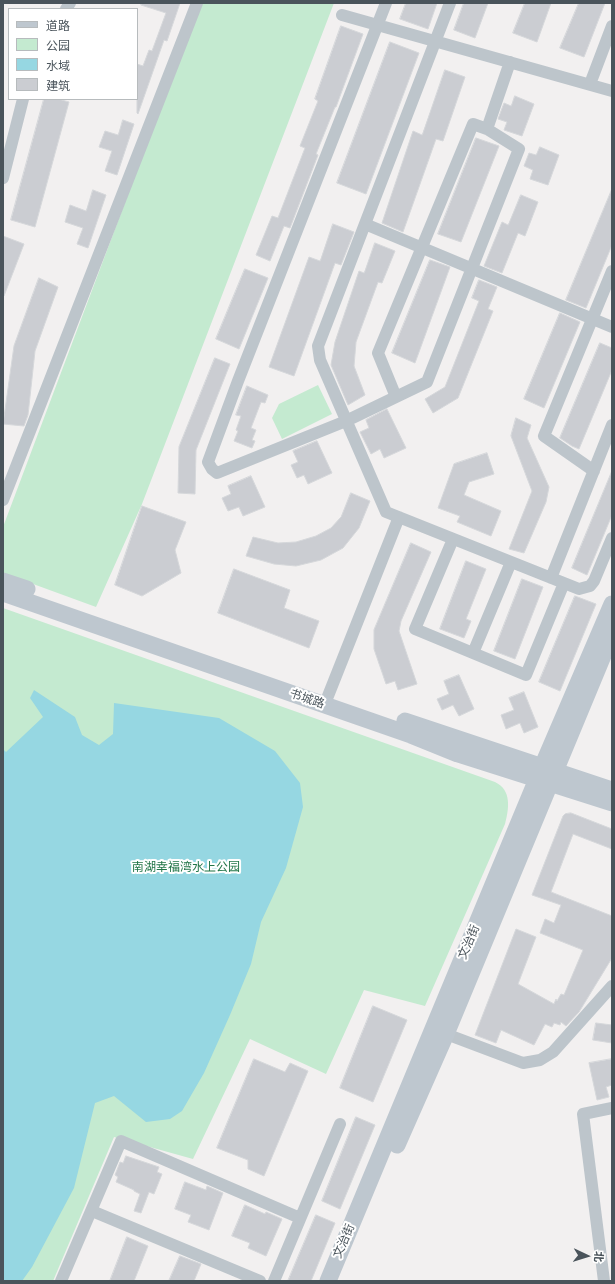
<!DOCTYPE html>
<meta charset="utf-8">
<style>
body{margin:0}
#map{position:relative;width:615px;height:1284px;overflow:hidden;background:#f2f0f0;font-family:Mulish,"Noto Sans SC",sans-serif}
canvas{display:block}
.frame{position:absolute;inset:0;border:4px solid #4a545b;pointer-events:none}
.legend{position:absolute;left:8px;top:8px;width:130px;height:92px;box-sizing:border-box;background:#fff;border:1px solid #b7bbbd;margin:0;padding:5px 7px;list-style:none;font-size:12px;color:#4a545b}
.legend li{display:flex;align-items:center;gap:8px;height:20px}
.legend b{width:20px;border:1px solid #b7bbbd}
.north{position:absolute;left:567px;top:1236px;width:40px;height:40px;-webkit-text-stroke:3px #fff;paint-order:stroke;rotate:94deg;font-size:11px;font-weight:700;line-height:16px;text-align:center;color:#4a545b}
.north::after{content:'';display:block;margin:auto;width:14px;height:18px;background:#4a545b;clip-path:polygon(50% 0,100% 100%,50% 72%,0 100%)}
</style>
<div id="map">
<canvas width="615" height="1284"></canvas>
<div class="frame"></div>
<ul class="legend">
<li><b style="height:5px;background:#bec7cf"></b>道路</li>
<li><b style="height:11px;background:#c4ead0"></b>公园</li>
<li><b style="height:11px;background:#96d7e2"></b>水域</li>
<li><b style="height:11px;background:#cbcdd2"></b>建筑</li>
</ul>
<div class="north">北</div>
</div>
<script>
const ctx = document.querySelector('canvas').getContext('2d');
ctx.lineJoin = 'round';
function fillPath(path, color) { ctx.fillStyle = color; ctx.fill(path, 'evenodd'); }
function stroke(path, color, width, dash) { ctx.strokeStyle = color; ctx.lineWidth = width; ctx.lineCap = dash ? 'butt' : 'round'; ctx.setLineDash(dash || []); ctx.stroke(path); }
function label(font, color, halo, rows, align = 'center') {
  ctx.font = font + ' Mulish,"Noto Sans SC",sans-serif'; ctx.lineWidth = 4; ctx.setLineDash([]); ctx.textBaseline = 'middle'; ctx.strokeStyle = halo; ctx.fillStyle = color; for (const [text, x, y, turn = 0] of rows) {
    ctx.save(); ctx.translate(x, y); ctx.rotate((+turn || 0) * Math.PI / 180); ctx.textAlign = isNaN(turn) ? turn : align; if (halo) ctx.strokeText(text, 0, 0); ctx.fillText(text, 0, 0); ctx.restore();
  }
}
fillPath(new Path2D(`
 M200 3H334L142 504 96 607 3 573V527Z
 M318 385 332 414 282 439 272 418 279 404Z
 M3 608 495 782C512 790 509 809 505 824L425 1006 364 990 326 1074 250 1039 193 1159 114 1137 53 1281H3Z`), '#c4ead0');
fillPath(new Path2D(`
 M34 690 75 717 82 735 99 745 113 734 114 703 219 718 275 751 300 783 303 807 286 868 261 922 251 964 230 1015 204 1073 182 1111 170 1119 146 1122 114 1096 95 1103 74 1188 32 1267 22 1281H3V749L6 752 43 717 30 698Z`), '#96d7e2');
const building = new Path2D(`
 M142 3H180L167 41 164 40 138 114 137 113V64L143 66 149 50 152 51 166 13 141 5Z
 M406 3H437L428 29 400 19Z
 M464 3H488L475 38 454 30Z
 M525 3H551L537 42 513 33Z
 M579 3H605L584 57 560 48Z
 M341 26 363 34 336 107H335L316 154 318 155 290 228 284 226 270 261 256 255 272 216 278 218 305 148 300 146 318 101 315 99Z
 M390 42 419 53 366 194 337 183Z
 M445 70 465 77 443 141 436 139 403 232 382 223 413 131 422 135Z
 M515 96 534 104 522 136 504 130 507 122 498 119 504 103 511 106Z
 M44 99H58L69 102 35 227 11 220Z
 M123 120 134 124 117 175 105 171 112 151 99 147 105 131 118 135Z
 M476 138 499 146 461 242 438 234Z
 M540 147 559 155 548 185 530 179 533 170 524 166 529 153 536 155Z
 M612 189V245L586 308 566 300Z
 M93 190 106 195 88 248 77 244 83 228 65 222 70 205 86 211Z
 M521 195 538 202 525 236 518 233 502 273 484 266 502 222 508 225Z
 M333 224 354 232 341 265 335 263 294 376 269 367 309 257 320 261Z
 M3 236 24 244 4 296H3Z
 M375 243 395 251 382 283 378 282 356 342 354 366 365 395 348 405 331 365 335 342 359 271 364 273Z
 M430 260 450 267 415 363 392 353Z
 M245 269 268 278 239 349 216 339Z
 M39 278 58 287 35 351 28 415 24 426 3 424 14 346Z
 M479 280 497 287 488 309 493 311 458 398 433 413 425 399 445 387 479 301 472 298Z
 M560 313 580 322 544 408 524 399Z
 M600 343 612 348V370L579 449 572 446 560 438Z
 M215 358 230 364 196 450 195 494 178 493 179 447Z
 M247 386 268 395 265 403 261 402 251 428 256 430 252 440 255 441 252 448 234 441 238 431 236 430 241 416 236 415Z
 M387 409 406 448 384 458 380 449 371 454 360 432 369 428 366 420Z
 M516 418 531 425 527 438 549 487 546 502 524 553 509 549 532 491 511 436Z
 M317 441 332 473 308 484 304 475 297 478 291 465 298 462 293 451Z
 M487 453 494 474 469 482 464 495 501 511 491 536 457 522 460 516 438 508 454 464Z
 M612 471V515L587 575 572 568Z
 M251 476 265 507 243 516 239 507 228 511 222 498 231 494 228 486Z
 M351 493 370 501 359 528 343 548 321 560 296 566 274 564 246 556 253 537 278 543 296 542 316 536 331 528 341 517Z
 M142 506 186 522 175 550 181 573 142 596 115 585Z
 M411 543 431 552 401 621 399 631 417 684 398 690 395 681 386 684 374 649V630Z
 M466 561 486 569 466 619 471 621 464 638 440 629Z
 M234 569 290 590 284 608 319 621 309 648 218 613Z
 M522 579 543 587 515 659 494 651Z
 M575 596 596 604 560 691 539 682Z
 M459 675 474 709 459 716 453 705 442 710 437 699 449 694 444 681Z
 M524 692 538 727 524 733 520 723 506 729 501 715 514 710 509 698Z
 M571 813 612 829V849L573 834 551 892 612 916V958L579 1012 566 1026 561 1022 560 1025 554 1023 552 1027 545 1024 534 1045 501 1030 496 1043 475 1035 516 929 536 937 518 984 554 1004 556 999 557 1001 561 994 564 995 583 950 540 933 545 919 554 923 561 905 532 895 563 816 565 814Z
 M373 1006 407 1020 373 1102 340 1088Z
 M596 1023 612 1025V1043L593 1040Z
 M254 1059 285 1072 290 1063 308 1071 264 1176 248 1169V1160L217 1148Z
 M612 1059V1085L606 1087 609 1097 597 1100 589 1063Z
 M356 1117 375 1125 340 1209 322 1201Z
 M126 1156 159 1167 157 1172 162 1174 154 1194 149 1192 141 1213 134 1211 140 1194 134 1191V1190L116 1182 118 1177 115 1175 120 1162 123 1163Z
 M185 1182 206 1190 207 1186 223 1193 209 1230 188 1222 191 1215 175 1209Z
 M245 1205 265 1214 266 1212 282 1219 266 1256 248 1248 250 1243 232 1236Z
 M316 1215 335 1223 311 1281H288Z
 M127 1237 148 1246 134 1281H110Z
 M180 1256 201 1264 194 1281H169Z`);
fillPath(building, '#cbcdd2');
stroke(building, '#d5d7da', 1);
stroke(new Path2D(`
 M386 3 238 381 208 462 212 469 217 473 346 421 427 382 519 149 487 129 510 62
 M450 3 318 346 320 360 386 512 579 589 590 586 594 581 612 538
 M66 9 70 3
 M342 15 612 91
 M590 84 612 26
 M3 178 23 99
 M365 224 612 327
 M396 397 378 353 473 124 487 129
 M594 471 544 436 612 271
 M3 500 197 3
 M453 539 415 629 526 675 564 583
 M551 578 612 425
 M473 653 511 562
 M328 696 399 517
 M446 1034 523 1063 540 1060 553 1052 612 986
 M92 1211 260 1281
 M61 1281 121 1141 300 1218
 M274 1281 340 1124
 M604 1281 583 1114 612 1108`), '#bdc5cb', 12);
stroke(new Path2D(`
 M3 581 27 589
 M3 593 411 735 458 754 612 803
 M405 721 612 790
 M397 1145 446 1034 612 634
 M328 1281 542 767 612 604`), '#bec7cf', 17);
label('12px', '#4a545b', '#fff', [
 ["书城路",307,699,19],
 ["文治街",469,942,-67],
 ["文治街",344,1241,-67]
]);
label('12px', '#227547', '#fff', [
 ["南湖幸福湾水上公园",186,867]
]);
</script>
